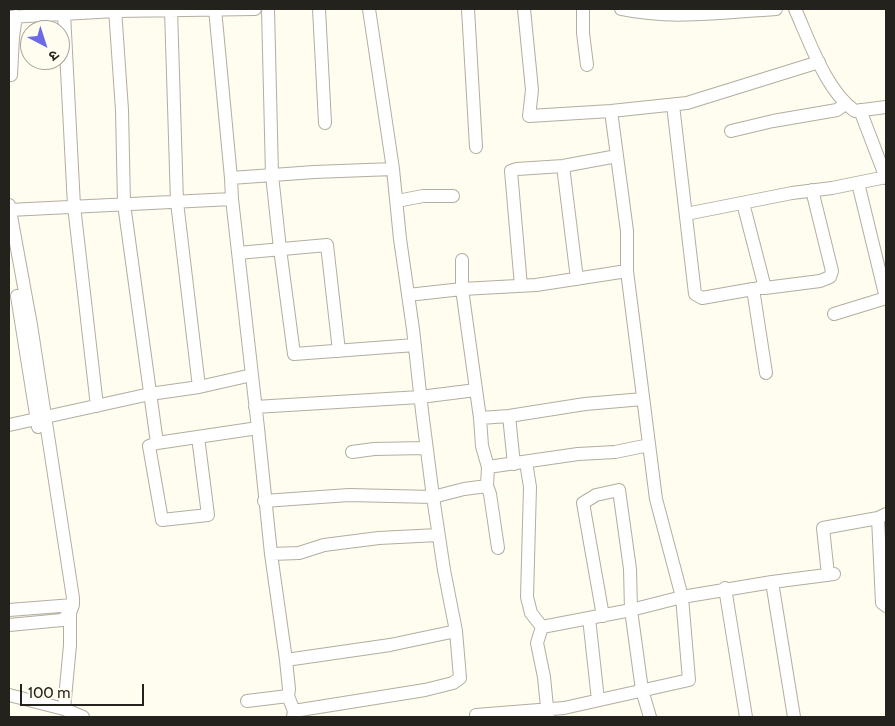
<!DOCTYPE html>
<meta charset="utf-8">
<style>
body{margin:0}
#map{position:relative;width:895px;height:726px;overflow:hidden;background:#fffcf0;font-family:Cabin,"Noto Sans Devanagari",sans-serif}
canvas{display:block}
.frame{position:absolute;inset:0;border:10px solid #23221c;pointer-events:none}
.north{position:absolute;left:20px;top:20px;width:50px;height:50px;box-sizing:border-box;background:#fffcf0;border:1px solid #a7a59b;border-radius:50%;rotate:140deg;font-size:14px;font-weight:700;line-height:20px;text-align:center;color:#23221c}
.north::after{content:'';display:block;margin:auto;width:18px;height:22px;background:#6b6ce5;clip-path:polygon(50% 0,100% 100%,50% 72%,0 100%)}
.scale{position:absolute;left:20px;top:684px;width:124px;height:22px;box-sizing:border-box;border:2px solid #23221c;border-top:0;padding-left:6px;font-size:15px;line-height:18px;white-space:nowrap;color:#23221c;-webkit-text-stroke:4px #fffcf0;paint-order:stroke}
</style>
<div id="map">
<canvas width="895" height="726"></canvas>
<div class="frame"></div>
<div class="north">उ</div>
<div class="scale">100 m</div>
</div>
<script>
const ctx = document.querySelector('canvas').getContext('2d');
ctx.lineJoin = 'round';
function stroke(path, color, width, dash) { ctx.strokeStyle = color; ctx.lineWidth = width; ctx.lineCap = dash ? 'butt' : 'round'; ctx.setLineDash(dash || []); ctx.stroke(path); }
const minor = new Path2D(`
 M115 9 122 110 124 204 157 443
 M215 9 231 178
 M268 9 272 175 280 249 294 354 415 345
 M319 9 325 123
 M369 9 393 169
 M468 9 476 147
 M524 9 532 90 529 116 611 111
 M583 9V33L587 65
 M621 9C672 20 724 12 776 9
 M795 9C809 40 826 91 855 111L886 107
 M64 13 74 206 97 406
 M9 17 116 11 255 9
 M11 75 13 37 16 16
 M673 105 695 294 702 298 753 289 766 373
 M860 110 886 178
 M731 131 773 121 837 110 845 104
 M563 166 577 279
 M858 183 886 298
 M397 201 423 196H453
 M743 203 765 288H758
 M9 205 31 325 73 598V605L70 613V645L64 709 83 717
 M9 210 232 199 231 178 314 172 393 169 400 239 413 329 422 411 433 497 444 570 456 631 460 678 453 683 425 690 294 711
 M686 214 792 193 832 188 886 177
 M238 253 327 245 339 351
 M462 260V289L480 418 482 446 488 467 487 486 490 494 498 548
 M521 286 511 171 517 169 563 166 617 156
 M765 288 820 281 830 277 832 271 812 190
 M408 295 462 289 536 285 627 271V231L611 111 687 103 819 62
 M17 296 38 427
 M834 314 886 298
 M199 387 252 375
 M255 407 420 397 476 390
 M509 416 514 464
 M480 418 509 416 585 404 643 399
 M9 425 150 394 199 387 177 202 171 10
 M258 428 271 554 286 660 289 689 288 696 294 711 293 717
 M198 437 208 515 162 520 149 446 157 443 258 428 232 199
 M352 452 374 449 426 448
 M526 462 530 487 527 597 531 613 542 627
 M488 467 578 454 615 452 649 445
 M264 501 349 495 433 497 464 489 487 486
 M886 514 878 518 882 603 886 606
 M271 554 299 553 324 545 379 538 438 535
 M828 575 823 528 878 518
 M772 582 794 717
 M725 588 746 717
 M9 610 73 605
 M603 616 583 503 596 495 619 490 630 569 631 610 642 690 650 717
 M589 618 598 700
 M9 625 62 620 70 613
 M542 627 631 610 682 597 772 582 834 574
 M542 627 537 643 544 677 548 717
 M286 660 390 645 456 631
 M9 695 64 709
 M247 701 288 696
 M476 715 564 708 689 680 682 597 656 499 627 271`);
stroke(minor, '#b2aea0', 14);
stroke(minor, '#fff', 12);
</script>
